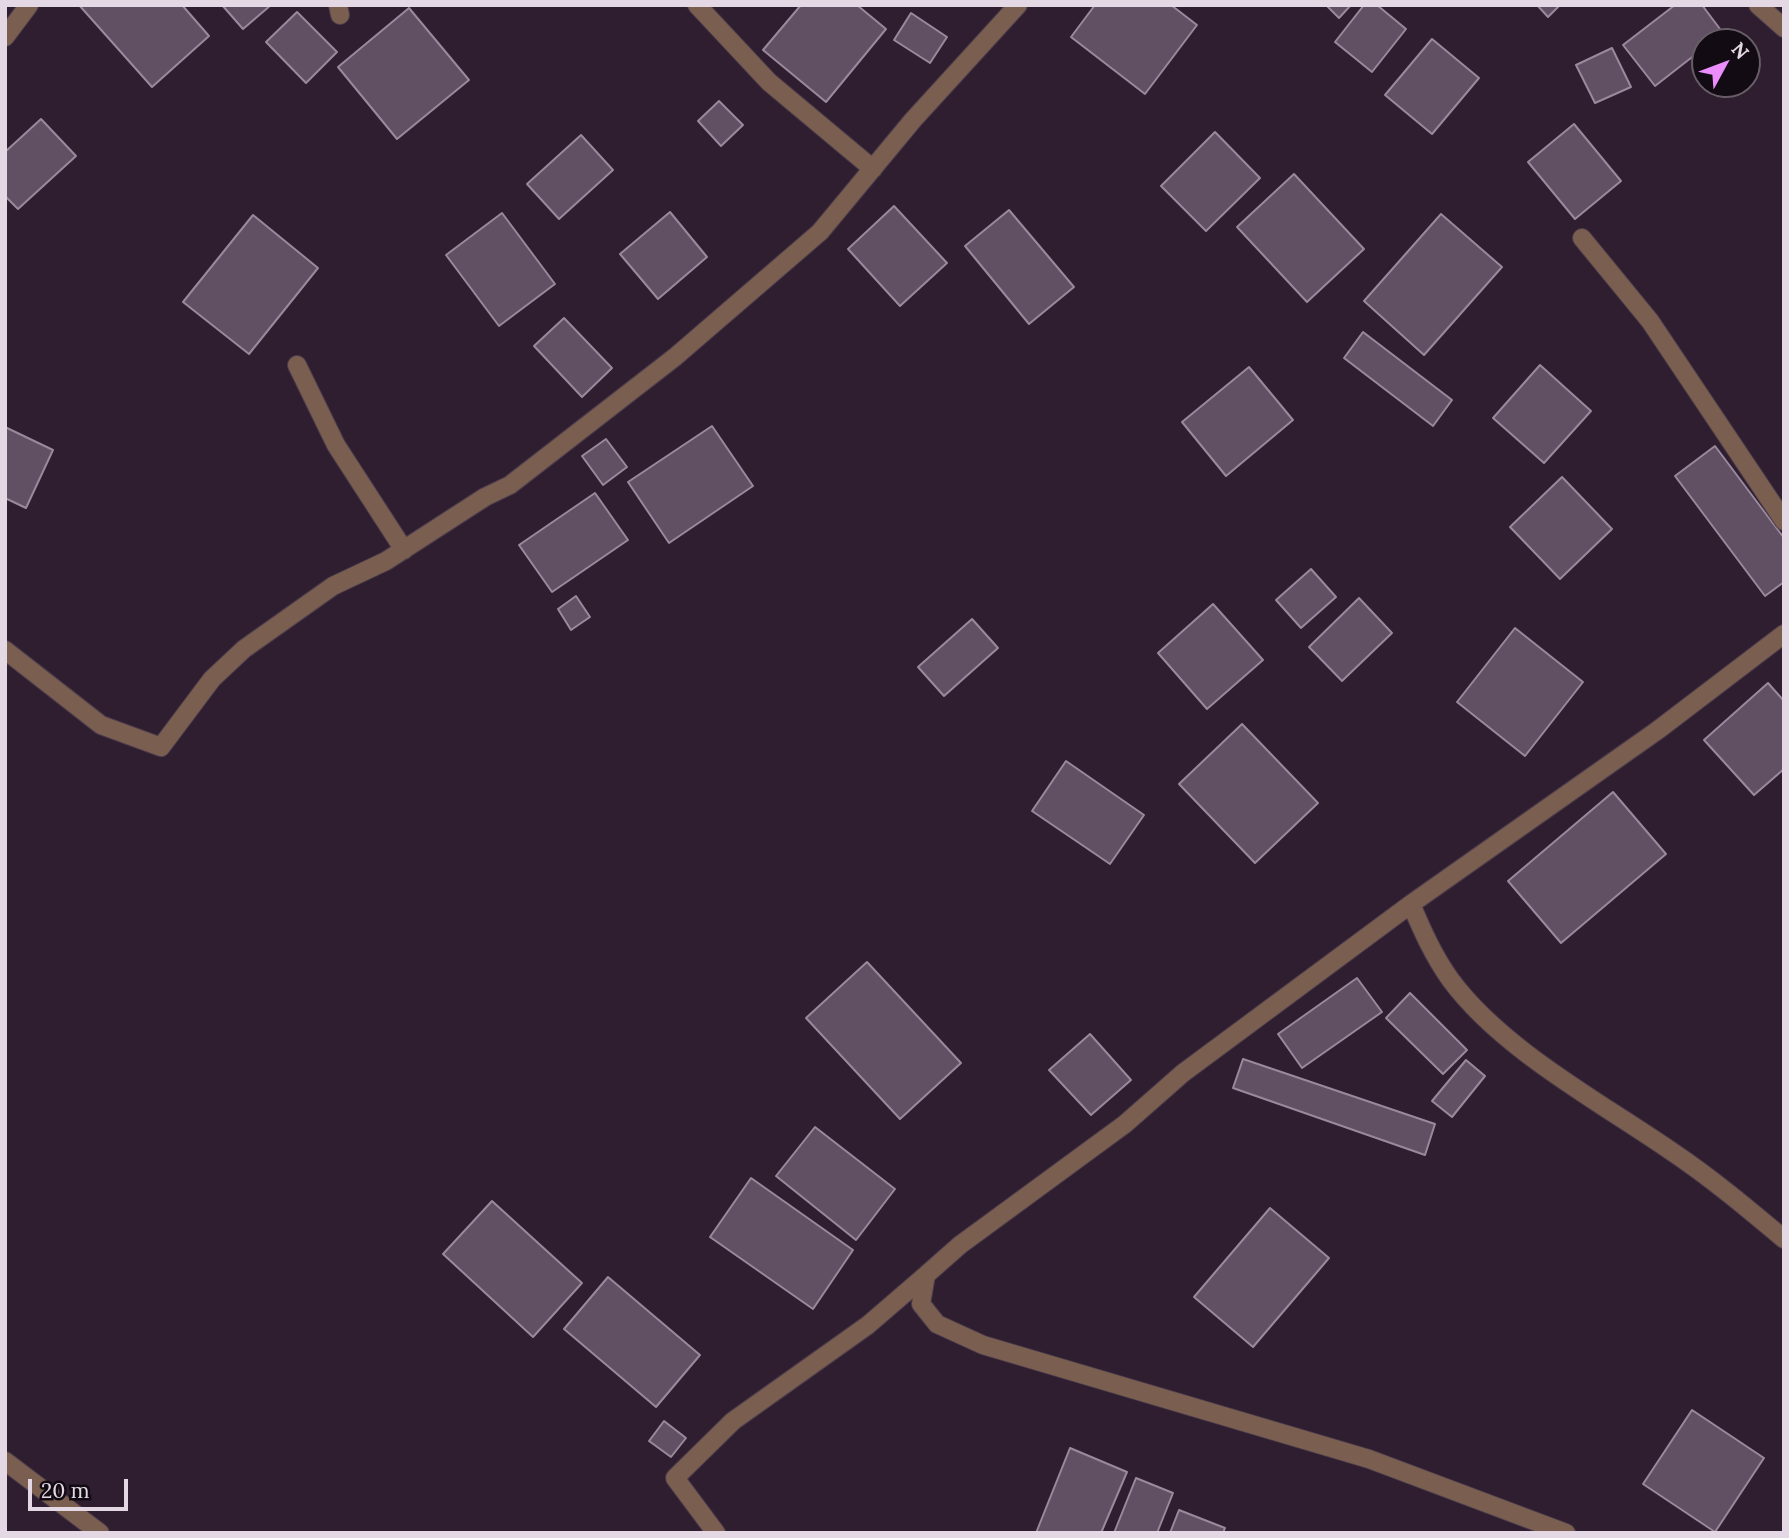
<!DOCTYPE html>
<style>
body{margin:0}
#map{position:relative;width:1789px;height:1538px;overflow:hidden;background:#2e1e2f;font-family:Lora,serif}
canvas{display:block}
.frame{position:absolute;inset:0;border:7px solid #e3d8e3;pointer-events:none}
.north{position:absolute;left:1691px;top:28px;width:70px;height:70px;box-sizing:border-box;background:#120b13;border:2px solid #665d66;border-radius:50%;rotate:49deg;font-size:19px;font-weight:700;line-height:28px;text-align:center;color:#e3d8e3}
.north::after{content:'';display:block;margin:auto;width:24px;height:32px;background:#eb8dfc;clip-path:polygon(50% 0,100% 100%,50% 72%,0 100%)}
.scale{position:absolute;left:28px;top:1479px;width:100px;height:32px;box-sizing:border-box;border:4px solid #e3d8e3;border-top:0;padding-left:9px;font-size:21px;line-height:24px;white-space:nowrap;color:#e3d8e3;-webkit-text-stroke:5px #120b13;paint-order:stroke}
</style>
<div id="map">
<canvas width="1789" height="1538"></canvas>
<div class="frame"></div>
<div class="north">N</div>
<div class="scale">20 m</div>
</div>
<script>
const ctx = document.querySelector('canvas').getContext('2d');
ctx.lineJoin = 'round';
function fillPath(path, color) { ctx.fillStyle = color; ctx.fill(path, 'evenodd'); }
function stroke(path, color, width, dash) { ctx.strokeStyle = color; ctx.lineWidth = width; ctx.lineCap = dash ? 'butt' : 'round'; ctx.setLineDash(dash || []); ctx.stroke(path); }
const building = new Path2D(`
 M79 5H182L209 36 152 87Z
 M222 5H271L243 29Z
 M801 5H857L886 29 826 102 763 50Z
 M1095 5H1171L1197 25 1145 94 1071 37Z
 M1326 5H1351L1339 18Z
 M1364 5H1377L1406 29 1372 72 1335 42Z
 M1537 5H1560L1548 17Z
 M1675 5H1702L1723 33 1711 42H1705V47L1655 86 1623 45Z
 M409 8 469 80 397 139 338 67Z
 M297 12 337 52 306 83 266 42Z
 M911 13 947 37 930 63 894 40Z
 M1432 39 1479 78 1432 134 1385 95Z
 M1612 48 1631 87 1595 103 1576 65Z
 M719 101 743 125 721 146 698 121Z
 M41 119 76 156 18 209 5 196V152Z
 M1574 124 1621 181 1575 219 1528 162Z
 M1215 132 1260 178 1206 231 1161 186Z
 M581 135 613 170 559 219 527 184Z
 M1294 174 1364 249 1307 302 1237 227Z
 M894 206 947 263 900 306 848 249Z
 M1009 210 1074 287 1029 324 965 246Z
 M670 212 707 257 658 299 620 254Z
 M502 213 555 284 499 326 446 255Z
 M1441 214 1502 267 1424 355 1364 301Z
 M253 215 318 268 249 354 183 302Z
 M564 318 612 368 582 397 534 346Z
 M1363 332 1452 400 1433 426 1344 358Z
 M1540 365 1591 411 1544 463 1493 418Z
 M1249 367 1293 420 1226 476 1182 422Z
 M712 426 753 486 669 543 628 482Z
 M5 427 53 450 26 508 5 498Z
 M606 439 627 467 603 485 582 456Z
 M1715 446 1784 538V582L1765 596 1675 476Z
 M1562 477 1612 529 1560 579 1510 527Z
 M595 493 628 540 552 592 519 545Z
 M1311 569 1336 597 1301 628 1276 600Z
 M576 596 590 617 571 630 558 609Z
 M1359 598 1392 633 1342 681 1309 647Z
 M1213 604 1263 660 1207 709 1158 653Z
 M972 619 998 648 944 696 918 667Z
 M1515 628 1583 682 1525 756 1457 702Z
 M1768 683 1784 701V769L1754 795 1704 740Z
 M1242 724 1318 803 1255 863 1179 784Z
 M1066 761 1144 815 1110 864 1032 811Z
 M1613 792 1666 854 1561 943 1508 881Z
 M867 962 961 1063 900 1119 806 1018Z
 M1357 978 1382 1012 1302 1068 1278 1034Z
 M1410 993 1467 1050 1443 1074 1386 1018Z
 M1090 1034 1131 1080 1091 1115 1049 1070Z
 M1243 1059 1435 1124 1425 1155 1233 1088Z
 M1466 1060 1485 1076 1452 1117 1432 1101Z
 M815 1127 895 1189 856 1240 776 1176Z
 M751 1178 853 1250 813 1309 710 1237Z
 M492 1201 582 1283 533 1337 443 1254Z
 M1270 1208 1329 1258 1253 1347 1194 1297Z
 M608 1277 700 1355 656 1407 564 1329Z
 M1692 1410 1764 1458 1715 1532 1643 1484Z
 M664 1421 686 1438 671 1457 649 1441Z
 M1070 1448 1127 1472 1101 1533H1036Z
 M1136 1478 1173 1493 1157 1533H1114Z
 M1179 1510 1225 1528 1223 1533H1170Z`);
fillPath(building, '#615063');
stroke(building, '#9a889c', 2);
const minor = new Path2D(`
 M338 5 340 15
 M697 5 769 82 873 169
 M1758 5 1784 28
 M5 37 29 5
 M1582 238 1650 321 1784 521
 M297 365 336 445 404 550
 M5 650 101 725 161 747 212 679 244 649 333 586 386 561 485 497 510 485 675 357 820 232 913 120 1018 5
 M1411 904C1422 930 1433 955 1450 979 1501 1049 1600 1102 1671 1151 1710 1177 1747 1208 1784 1239
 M5 1461 100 1533
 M716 1533 675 1478 733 1421 868 1325 926 1275
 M1566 1533 1369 1459 983 1345 937 1324 921 1304 926 1275 960 1245 1125 1124 1183 1073 1411 904 1658 730 1784 634`);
stroke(minor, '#4b3c4c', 20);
stroke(minor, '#7a5e50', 18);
</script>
